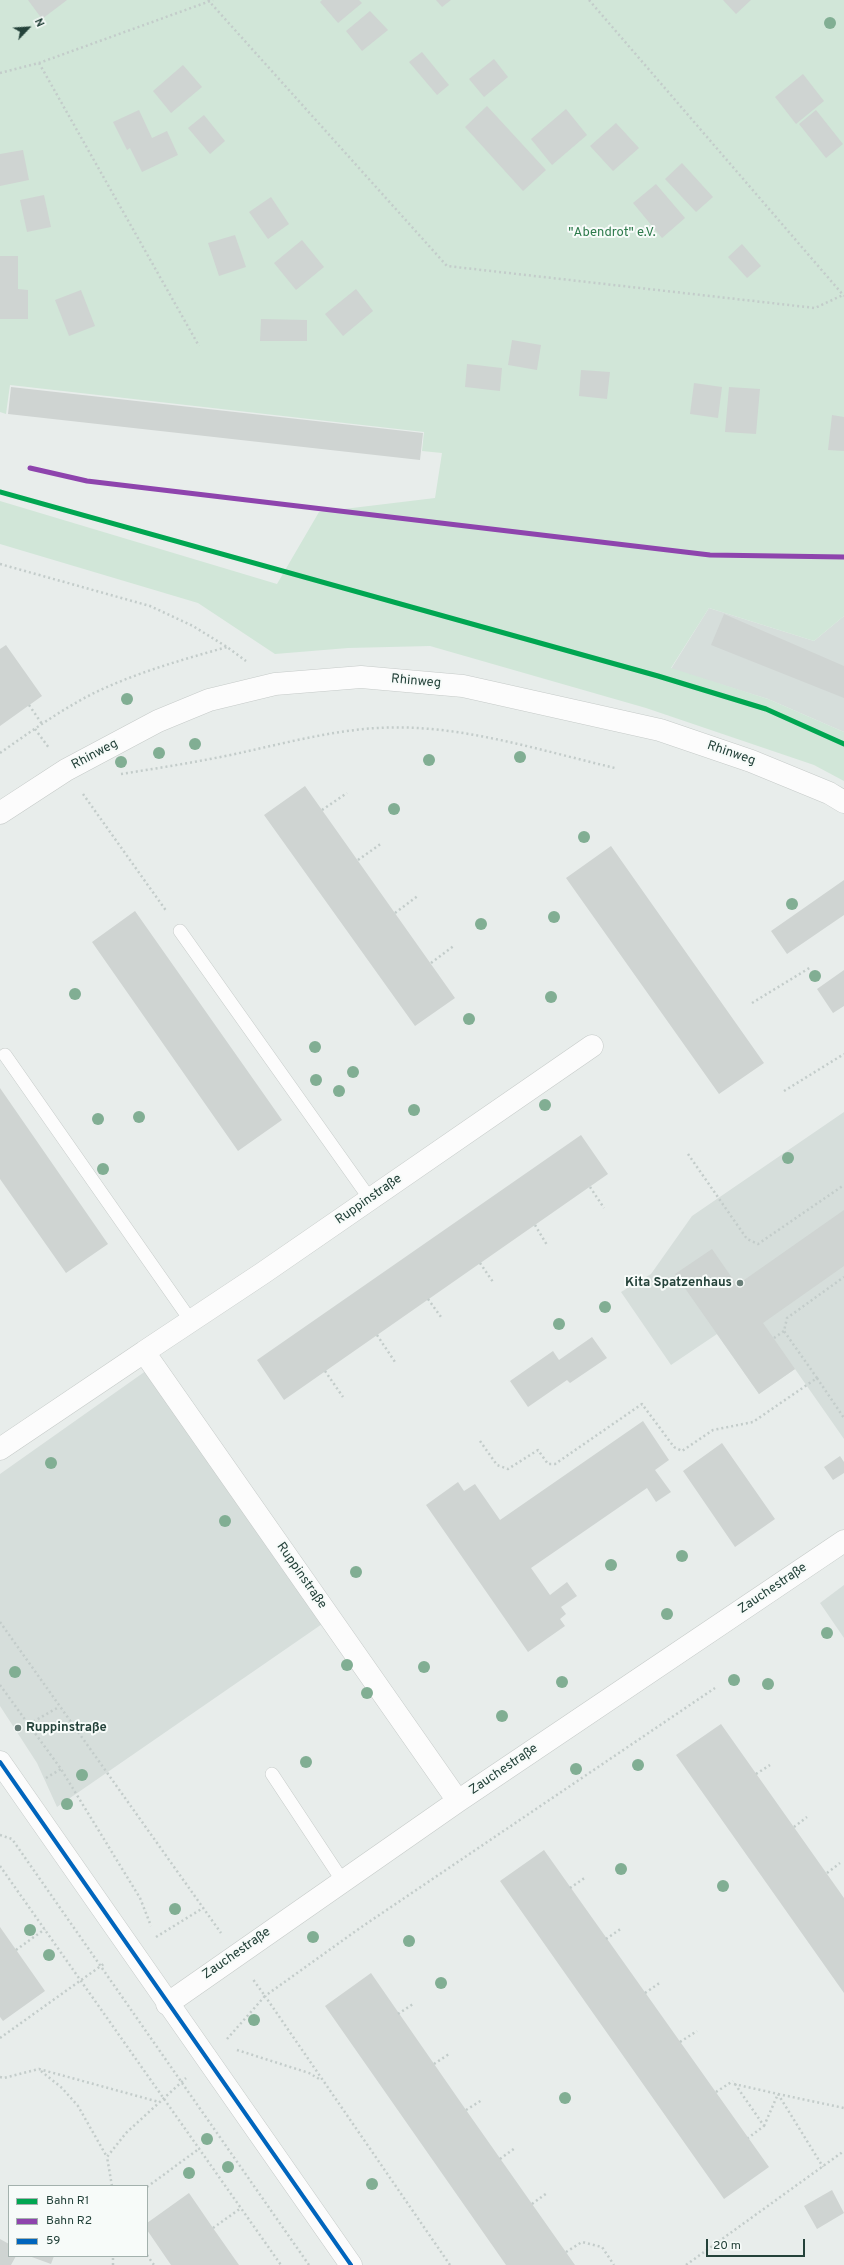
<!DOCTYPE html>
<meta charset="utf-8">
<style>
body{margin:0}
#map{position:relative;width:844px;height:2265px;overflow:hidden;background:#e8edeb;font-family:Overpass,sans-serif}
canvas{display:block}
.legend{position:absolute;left:8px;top:2185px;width:140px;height:72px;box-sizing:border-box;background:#f7fbf9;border:1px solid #a3b1ad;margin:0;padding:5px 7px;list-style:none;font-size:12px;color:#24423a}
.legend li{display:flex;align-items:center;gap:8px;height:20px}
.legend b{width:20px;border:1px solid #a3b1ad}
.north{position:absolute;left:8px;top:8px;width:40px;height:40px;-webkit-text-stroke:3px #f7fbf9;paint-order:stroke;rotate:65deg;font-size:11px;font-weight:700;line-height:16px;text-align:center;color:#24423a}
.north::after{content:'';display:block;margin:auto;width:14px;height:18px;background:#24423a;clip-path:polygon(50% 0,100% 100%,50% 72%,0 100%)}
.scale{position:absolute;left:706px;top:2239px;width:99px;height:18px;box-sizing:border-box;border:2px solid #24423a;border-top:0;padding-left:5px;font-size:12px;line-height:14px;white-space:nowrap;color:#24423a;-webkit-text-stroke:3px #f7fbf9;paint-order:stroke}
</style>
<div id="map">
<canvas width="844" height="2265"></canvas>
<ul class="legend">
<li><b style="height:5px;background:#00a651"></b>Bahn R1</li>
<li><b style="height:5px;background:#8e44ad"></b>Bahn R2</li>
<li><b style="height:5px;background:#0065bd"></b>59</li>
</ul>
<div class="north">N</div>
<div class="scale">20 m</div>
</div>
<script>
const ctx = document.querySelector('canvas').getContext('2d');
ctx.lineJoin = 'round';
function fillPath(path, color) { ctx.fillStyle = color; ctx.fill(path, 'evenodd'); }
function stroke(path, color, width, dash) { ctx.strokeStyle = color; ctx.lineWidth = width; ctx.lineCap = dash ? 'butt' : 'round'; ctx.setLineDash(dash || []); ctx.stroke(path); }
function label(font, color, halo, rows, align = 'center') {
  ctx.font = font + ' Overpass,sans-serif'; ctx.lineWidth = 4; ctx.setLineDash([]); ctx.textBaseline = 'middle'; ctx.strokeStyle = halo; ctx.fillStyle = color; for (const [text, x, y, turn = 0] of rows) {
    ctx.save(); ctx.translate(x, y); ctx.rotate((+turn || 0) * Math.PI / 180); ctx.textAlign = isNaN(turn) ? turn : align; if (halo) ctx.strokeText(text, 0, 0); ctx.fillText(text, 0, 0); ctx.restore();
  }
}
fillPath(new Path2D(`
 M709 608 814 641 844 616V732L768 699 671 669Z
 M844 1112V1439L795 1369 759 1394 717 1334 671 1365 621 1292 651 1274 692 1216Z
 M150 1368 325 1622 57 1807 37 1763 0 1706V1474Z
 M844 1585V1638L820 1603Z`), '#d6dedb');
fillPath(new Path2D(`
 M0 0H844V616L814 641 709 608 671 668 768 699 844 732V781L814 765 646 708 430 646 348 648 275 654 198 603 0 544V501L277 584 319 512 435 498 442 453 422 451 424 432 10 385 6 414 0 412Z`), '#d1e6d8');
fillPath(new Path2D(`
 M28 0H67L42 19Z
 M322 0H359L362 3 338 23 320 2Z
 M436 0H451L442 7Z
 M723 0H751L736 14Z
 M370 11 388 30 362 51 346 31Z
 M422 52 449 85 437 95 409 62Z
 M494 59 508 77 484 97 469 79Z
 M183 65 202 87 171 113 153 91Z
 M803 74 824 101 796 124 775 97Z
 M487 106 546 170 523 191 465 127Z
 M566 109 587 135 552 165 531 139Z
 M139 110 152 138 167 131 178 155 142 172 130 148 127 150 113 122Z
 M816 110 843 144 826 158 799 124Z
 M204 115 225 141 210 154 188 128Z
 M616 123 639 148 613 171 590 146Z
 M23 150 29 180 0 186V154Z
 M682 163 713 197 696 212 665 179Z
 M656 184 685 218 662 238 633 203Z
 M44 195 51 227 27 232 20 200Z
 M271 197 289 224 268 239 249 212Z
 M235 235 246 267 219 276 208 243Z
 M302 240 324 267 296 290 274 263Z
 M742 244 761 266 747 278 728 257Z
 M0 256H18V289L28 290V319H0Z
 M356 289 373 311 343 336 325 314Z
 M81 290 95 326 69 336 55 300Z
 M261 319 307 320V341H260Z
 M512 340 541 345 537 370 508 365Z
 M467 364 502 368 500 391 465 387Z
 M581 370 610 372 607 399 579 396Z
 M694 383 722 387 718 418 690 414Z
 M11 387 423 433 420 460 8 414Z
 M729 387 760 389 756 434 725 432Z
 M832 415 844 417V451L828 450Z
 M724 614 844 666V698L711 645Z
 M6 645 42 696 0 726V649Z
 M305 786 455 998 415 1026 264 815Z
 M611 846 764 1063 719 1094 566 878Z
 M844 880V915L787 954 771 931Z
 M135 911 282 1120 238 1151 92 942Z
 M844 970V1006L833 1013 817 989Z
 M0 1088 108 1244 66 1273 0 1179Z
 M581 1135 608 1174 284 1400 257 1360Z
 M844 1210V1266L763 1323 795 1369 759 1394 675 1274 712 1249 737 1285Z
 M592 1337 607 1358 570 1383 567 1380 528 1407 510 1381 553 1351 559 1360Z
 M643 1421 669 1460 655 1470 671 1492 656 1502 647 1488 531 1568 550 1595 567 1582 577 1596 561 1607 566 1614 560 1619 565 1626 528 1652 426 1505 458 1482 464 1491 475 1484 500 1520Z
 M722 1443 775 1519 735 1547 683 1471Z
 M840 1456 844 1462V1473L833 1480 824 1467Z
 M721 1724 844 1898V1993L676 1755Z
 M544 1850 769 2167 724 2199 500 1881Z
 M0 1927 45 1991 3 2021 0 2017Z
 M371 1973 466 2110 575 2265H506L325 2006Z
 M832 2190 844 2213 817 2229 804 2206Z
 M189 2193 213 2228 239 2265H171L147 2230V2223Z
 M0 2239 9 2244V2256H16L11 2265H0Z
 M29 2256H54L51 2264Z`), '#cfd4d2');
const lane = new Path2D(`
 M180 931 370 1199
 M5 1055 191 1321
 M272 1774 342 1880`);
const street = new Path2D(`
 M0 813 66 770 158 721 209 700 275 684 361 677 463 686 660 730 751 761 829 793 844 802
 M0 1449 144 1352
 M0 1762 351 2265
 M458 1801 144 1352 263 1273 592 1046
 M167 2004 458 1801 844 1541`);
stroke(lane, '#c5cac8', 14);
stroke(street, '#c5cac8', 23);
stroke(new Path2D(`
 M208 0 447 266 815 308 843 295
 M589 0 844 296
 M39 63 199 346
 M0 73 39 63 213 0
 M0 564 150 606 193 626 227 647 246 661
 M29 705 42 724
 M35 729 49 748
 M0 753C30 732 59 711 92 694 135 673 181 660 227 647
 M121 774C159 768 197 762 235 754 281 744 329 731 377 728 457 723 538 750 615 768
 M83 794 167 912
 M322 810 347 793
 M358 860 382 843
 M395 913 419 895
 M431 963 455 945
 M752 1003 811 967
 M784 1091 844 1054
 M688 1154 747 1239 758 1244 844 1185
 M590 1187 604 1208
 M535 1225 547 1245
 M480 1263 493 1282
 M428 1299 441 1317
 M377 1335 395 1362
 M774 1338 784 1331
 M325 1371 343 1397
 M817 1378 784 1331 787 1318 844 1277
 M480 1441 497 1465 508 1469 538 1450 548 1464H555L642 1404 674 1447 682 1451 713 1430 753 1422 817 1378 844 1418
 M0 1622 221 1933
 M0 1685 61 1769 140 1898 151 1926
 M29 1724 59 1707
 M756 1774 770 1765
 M46 1778 61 1769
 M794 1827 807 1817
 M0 1835 12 1839 309 2265
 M0 1866 281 2265
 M827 1873 840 1863
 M570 1888 586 1877
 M156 1937 203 1908
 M606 1939 622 1928
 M16 1950 45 1929
 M645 1993 661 1982
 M398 2014 413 2004
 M0 2038 105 1963
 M227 2039 265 1996 252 1978
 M680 2042 697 2031
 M237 2050 309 2073 321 2080
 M434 2064 449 2054
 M41 2071 62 2088 78 2106 107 2157
 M0 2077 4 2078 39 2069 159 2102
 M734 2084 778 2094 823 2167
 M735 2084 764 2126 748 2138
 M716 2092 733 2081
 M466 2110 482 2100
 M764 2126 778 2094 844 2108
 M500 2159 515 2148
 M112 2186 107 2157 126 2133 186 2078
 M147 2187 200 2148
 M532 2204 547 2193
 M213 2228 241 2208
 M566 2252 582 2242 602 2247 614 2265
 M147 2255 154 2265
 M113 2265V2256
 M450 2265 265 1996 360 1928 715 1688
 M686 2265 844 2151`), '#c3ccca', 2.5, [2, 3]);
stroke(lane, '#fcfcfc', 13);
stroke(street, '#fcfcfc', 22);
stroke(new Path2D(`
 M0 1762 351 2265`), '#0065bd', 4);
stroke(new Path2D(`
 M0 492 658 676 766 709 844 744`), '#00a651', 5);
stroke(new Path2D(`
 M30 468 87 481 710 555 844 557`), '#8e44ad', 5);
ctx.fillStyle = '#81ae93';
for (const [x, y] of [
 [830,23],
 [127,699],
 [195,744],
 [159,753],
 [520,757],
 [429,760],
 [121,762],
 [394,809],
 [584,837],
 [792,904],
 [554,917],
 [481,924],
 [815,976],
 [75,994],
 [551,997],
 [469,1019],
 [315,1047],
 [353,1072],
 [316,1080],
 [339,1091],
 [545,1105],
 [414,1110],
 [139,1117],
 [98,1119],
 [788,1158],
 [103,1169],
 [605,1307],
 [559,1324],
 [51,1463],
 [225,1521],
 [682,1556],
 [611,1565],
 [356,1572],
 [667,1614],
 [827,1633],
 [347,1665],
 [424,1667],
 [15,1672],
 [734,1680],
 [562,1682],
 [768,1684],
 [367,1693],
 [502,1716],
 [306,1762],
 [638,1765],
 [576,1769],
 [82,1775],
 [67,1804],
 [621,1869],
 [723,1886],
 [175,1909],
 [30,1930],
 [313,1937],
 [409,1941],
 [49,1955],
 [441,1983],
 [254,2020],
 [565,2098],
 [207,2139],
 [228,2167],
 [189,2173],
 [372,2184]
]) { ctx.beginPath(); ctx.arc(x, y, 6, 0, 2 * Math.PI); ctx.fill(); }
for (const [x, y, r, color] of [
 [740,1283,4,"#697e78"],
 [18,1728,4,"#697e78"]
]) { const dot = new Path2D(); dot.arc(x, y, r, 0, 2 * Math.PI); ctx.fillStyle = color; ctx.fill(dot); stroke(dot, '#f7fbf9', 1.5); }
label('13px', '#2d7a4b', '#f7fbf9', [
 ["\"Abendrot\" e.V.",612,233]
]);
label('13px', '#24423a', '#f7fbf9', [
 ["Rhinweg",416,682,5],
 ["Rhinweg",731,754,19],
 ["Rhinweg",95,755,-28],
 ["Ruppinstraße",369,1200,-35],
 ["Ruppinstraße",301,1576,55],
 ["Zauchestraße",773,1589,-34],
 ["Zauchestraße",504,1770,-34],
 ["Zauchestraße",237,1954,-35]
]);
label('bold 13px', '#24423a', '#f7fbf9', [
 ["Kita Spatzenhaus",732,1283],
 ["Ruppinstraße",26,1728,"left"]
], 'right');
</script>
